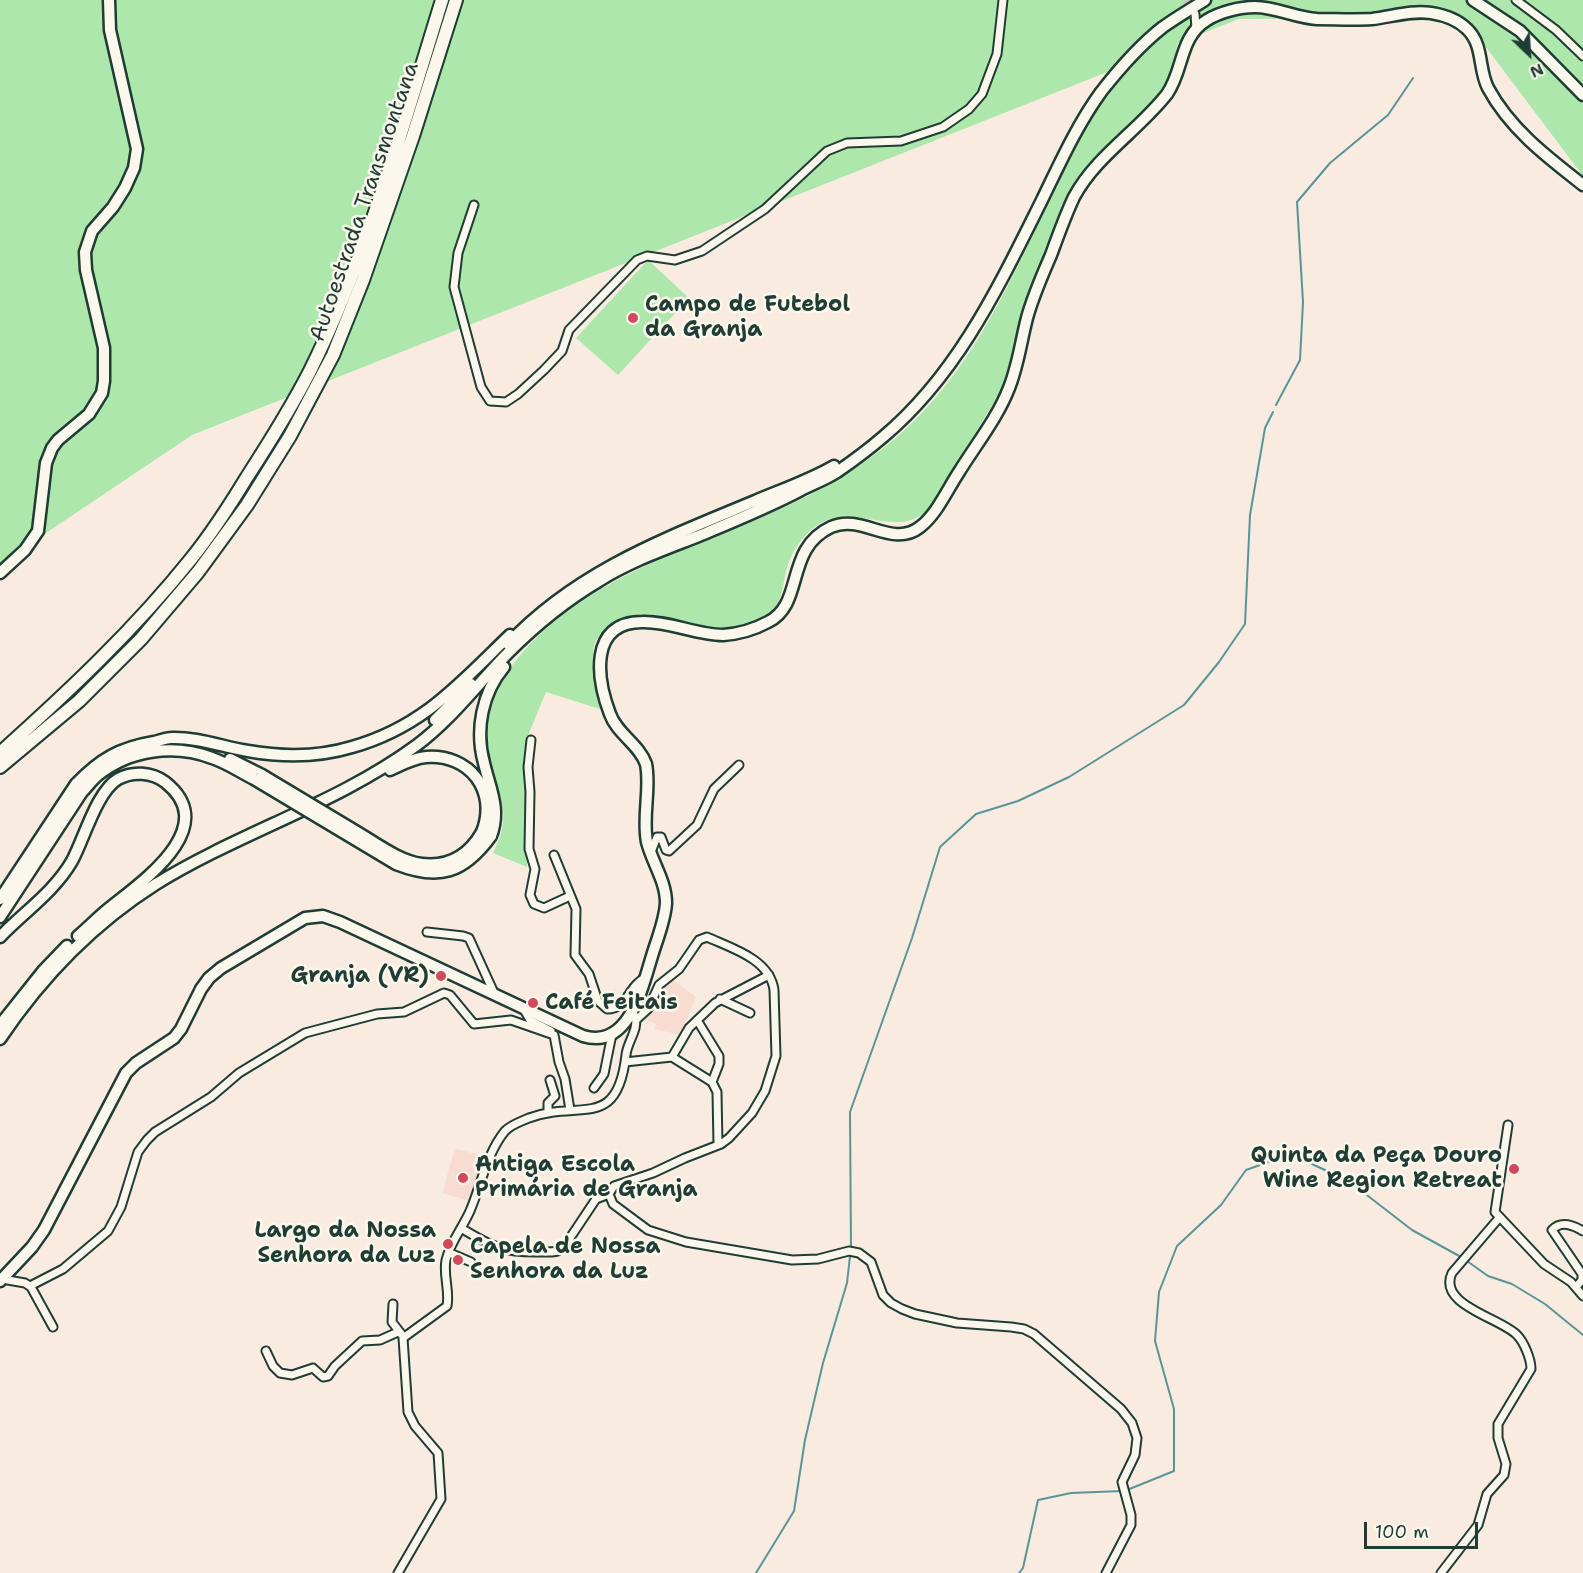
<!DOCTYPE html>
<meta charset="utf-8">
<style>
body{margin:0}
#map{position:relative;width:1583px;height:1573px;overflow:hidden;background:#faebe0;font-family:"Shantell Sans",sans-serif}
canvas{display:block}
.north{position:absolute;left:1499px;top:24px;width:60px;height:60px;-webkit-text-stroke:4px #fbf7ec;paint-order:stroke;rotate:155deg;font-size:16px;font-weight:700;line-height:24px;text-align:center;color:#1f3d34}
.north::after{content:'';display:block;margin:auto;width:21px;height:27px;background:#1f3d34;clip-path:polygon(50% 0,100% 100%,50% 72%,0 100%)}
.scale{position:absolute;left:1364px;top:1522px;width:114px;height:27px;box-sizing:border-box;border:3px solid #1f3d34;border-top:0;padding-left:8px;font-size:18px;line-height:21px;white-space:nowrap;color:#1f3d34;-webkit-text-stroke:4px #fbf7ec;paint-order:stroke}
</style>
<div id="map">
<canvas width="1583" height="1573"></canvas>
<div class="north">N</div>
<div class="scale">100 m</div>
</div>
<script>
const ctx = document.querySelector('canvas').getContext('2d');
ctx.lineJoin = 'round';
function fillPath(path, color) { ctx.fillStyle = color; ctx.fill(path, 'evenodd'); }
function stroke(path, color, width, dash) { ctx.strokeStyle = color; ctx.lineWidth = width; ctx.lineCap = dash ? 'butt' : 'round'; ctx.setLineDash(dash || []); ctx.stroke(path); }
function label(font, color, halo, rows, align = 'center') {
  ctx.font = font + ' "Shantell Sans",sans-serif'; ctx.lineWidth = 5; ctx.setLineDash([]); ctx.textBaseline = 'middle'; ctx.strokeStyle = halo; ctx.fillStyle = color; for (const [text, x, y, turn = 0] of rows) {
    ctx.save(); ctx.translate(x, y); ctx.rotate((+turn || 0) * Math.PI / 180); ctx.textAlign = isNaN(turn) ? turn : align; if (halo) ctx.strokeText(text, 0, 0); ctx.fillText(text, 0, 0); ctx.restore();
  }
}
fillPath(new Path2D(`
 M672 979 696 997 681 1035 655 1029 656 1024 643 1019 651 1011 660 989Z
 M457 1149 483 1156 485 1161 470 1201 442 1193 454 1152Z`), '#f8dcd2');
fillPath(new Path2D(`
 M0 0H1583V176L1464 18 1239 19 1178 43 1168 84 1156 100 1083 174 1070 191 1022 309 1006 377 1001 391 929 509C900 538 862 508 829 519 809 527 794 546 788 565 782 582 784 603 768 615 755 624 736 630 721 630 684 631 644 605 610 626 600 632 594 641 593 652 591 671 599 692 603 710L546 692 527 738V867L493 853C517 808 493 790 487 747 483 721 491 695 506 674 568 584 676 555 771 513 816 494 860 469 898 436 993 353 1029 229 1089 123 1102 100 1120 81 1135 61L192 435 0 564Z
 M648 260 689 298 618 375 576 338Z`), '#ade7ac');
stroke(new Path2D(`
 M1276 405 1300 360 1303 302 1297 202 1330 163 1388 115 1413 78
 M851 1247 850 1112 912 938 940 847 976 814 1018 801 1069 777 1184 705 1219 662 1245 624 1250 515 1265 428 1273 412
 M1467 1261 1488 1276 1512 1284 1545 1304 1583 1335
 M1127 1490 1174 1471V1409L1155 1341 1159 1292 1177 1246 1221 1205 1246 1170 1291 1154 1350 1182 1412 1230 1461 1257
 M756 1573 794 1511 805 1440 823 1363 847 1283 850 1256
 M1019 1573 1023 1568 1038 1500 1071 1493 1122 1491`), '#599598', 2);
stroke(new Path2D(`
 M1186 0 1194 12`), '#cec8be', 7, [7, 3.5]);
const minor = new Path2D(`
 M1516 0 1556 30 1583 56
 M1195 14 1196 29
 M474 205 458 253 454 287 481 387 490 401 506 402 518 394 544 370 562 351 569 330 637 260 647 256 675 260 702 251 765 209 827 151 847 143 901 141 943 127 969 109 982 94 997 54 1003 0
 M531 740 528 767 530 792 529 849 535 869 530 895 534 904 544 908 570 896
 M651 852 657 837H661L666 850 669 851 697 825 714 789 739 765
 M554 855 576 909 575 955 589 974 598 1001 607 1009C628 1009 628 986 645 978
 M427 932 463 936 469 938 495 995
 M720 999 750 1013
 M523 1008 530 1020 551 1031
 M636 1020 648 1009 659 985 679 969 699 940 707 937C731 948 770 959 774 990L776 1056 765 1091 752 1113 729 1138 721 1144 685 1158 653 1173 614 1186 609 1194 613 1204 648 1230 686 1242 792 1260 818 1259 849 1251 859 1253 871 1262 883 1295 891 1303 902 1309 915 1314 957 1323 1011 1327 1024 1329 1034 1334 1121 1409 1132 1423 1137 1438 1135 1455 1122 1482 1131 1515V1525L1106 1573
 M697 1020 719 1056V1064L712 1082
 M554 1035 559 1062 565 1079 570 1110
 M672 1057 689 1028 715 1003 769 975
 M625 1062 672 1057 712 1082 717 1092 718 1145
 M594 1088 604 1074 612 1034
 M548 1112V1103L555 1096 550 1080
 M1508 1125 1495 1212 1544 1264 1571 1282 1583 1296
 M461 1228C492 1247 504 1253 542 1252 550 1252 558 1253 564 1247L596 1199 609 1194
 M450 1253 471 1262
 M2 1279 25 1283 31 1287 53 1327
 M30 1286 63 1269 108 1231 121 1207 138 1152 147 1140 155 1132 211 1097 239 1073 305 1033 377 1014 404 1012 444 993 450 995 474 1024 511 1020 554 1035
 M1576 1287 1582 1280V1274L1552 1230C1561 1220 1573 1225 1583 1231
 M393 1304 392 1322 402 1335
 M266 1351 273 1366 280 1373 292 1375 313 1368 323 1377 328 1376 335 1366 362 1341 380 1340 398 1332
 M398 1573 441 1499 438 1453 415 1426 408 1412 403 1338 447 1306C450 1291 443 1275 446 1260 450 1243 463 1227 470 1211 481 1185 487 1153 505 1131 512 1124 520 1122 529 1118 580 1099 617 1132 626 1055 627 1042 639 1030 635 1016
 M1441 1573 1478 1525 1487 1494 1504 1475 1506 1464 1498 1438V1424L1531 1369C1531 1359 1524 1342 1517 1335 1501 1318 1437 1305 1452 1273L1499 1218`);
const primary = new Path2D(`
 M0 573 25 550 38 531 46 463 52 448 58 440 89 414 102 393 104 381V348L86 270 85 252 92 231 113 207 125 188 134 168 137 149 110 30 109 0
 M0 1281 32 1247 44 1230 126 1073 136 1063 174 1038 181 1029 201 989 209 978 221 968 305 918 323 916 340 922 583 1036C629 1050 642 988 652 956 657 939 665 921 666 903 666 881 652 862 647 842 642 816 651 789 646 764 639 744 617 734 610 714 597 680 588 622 642 622 669 621 696 635 723 635 738 634 755 629 768 622 805 604 784 549 831 527 862 513 892 549 920 527 937 514 947 490 959 472 975 446 998 417 1009 388 1018 366 1021 341 1027 318 1033 296 1042 276 1051 255 1058 236 1065 216 1074 197 1096 156 1139 130 1167 94 1184 70 1179 37 1207 20 1220 12 1240 7 1255 7 1276 7 1296 18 1317 19 1335 19 1354 20 1372 19 1391 17 1411 10 1431 13 1444 15 1458 20 1467 29 1484 45 1478 69 1488 88 1510 129 1547 157 1583 185`);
const trunk = new Path2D(`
 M1473 0 1520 31 1583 95
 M508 644C577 571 664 539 755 501 781 490 810 480 834 466
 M435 720 471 684
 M230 759 262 775
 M390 770C401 765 413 758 426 757 470 754 498 791 482 832
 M491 836C501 809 490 789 484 763 475 730 482 693 504 667
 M0 899 76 784C100 759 119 748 154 742 159 741 166 738 171 738 197 737 223 747 248 751 282 757 319 757 352 747 423 727 459 684 510 635
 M0 917 82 792C87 787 92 780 98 775 130 749 175 744 212 758 227 763 240 772 254 779
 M0 937C24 912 54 892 72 861 84 839 97 791 118 779 132 771 152 772 165 782 221 826 146 879 112 906 100 915 90 926 78 936
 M0 1025 43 971 67 946
 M0 1039C41 978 93 924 156 884 240 832 337 804 417 745 452 719 478 683 509 652 535 626 567 600 599 581 629 562 663 550 696 537 732 522 767 508 801 490 813 484 826 479 837 472 853 461 869 449 883 437 958 374 999 286 1042 200 1060 163 1077 125 1101 92 1119 69 1140 45 1163 27 1177 17 1191 9 1205 0`);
const motorway = new Path2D(`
 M0 753C68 692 134 630 191 559 212 533 230 505 247 477 269 443 291 408 310 371 367 256 404 123 442 0
 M0 767 79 701 141 639 198 572 247 505 290 436 333 355 363 280 413 136 456 0`);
stroke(minor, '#1f3d34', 11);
stroke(primary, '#1f3d34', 15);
stroke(trunk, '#1f3d34', 15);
stroke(motorway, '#1f3d34', 16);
stroke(minor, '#fbf7ec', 7);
stroke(primary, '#fbf7ec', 10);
stroke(trunk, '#fbf7ec', 10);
stroke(motorway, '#fbf7ec', 12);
const trunkBridge = new Path2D(`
 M262 775C294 794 325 813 357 832 376 843 399 861 422 864 449 867 469 855 482 832
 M254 779 396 864C439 881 464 873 491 836`);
stroke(trunkBridge, '#1f3d34', 15, []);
stroke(trunkBridge, '#fbf7ec', 10);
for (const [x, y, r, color] of [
 [633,318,6,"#d1495b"],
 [441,976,6,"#d1495b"],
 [533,1003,6,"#d1495b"],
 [1514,1169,6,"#d1495b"],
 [463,1178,6,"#d1495b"],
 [448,1244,6,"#d1495b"],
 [458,1260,6,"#d1495b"]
]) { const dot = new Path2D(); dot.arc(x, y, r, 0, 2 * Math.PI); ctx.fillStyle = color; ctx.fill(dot); stroke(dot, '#fbf7ec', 2); }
label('22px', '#1f3d34', '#fbf7ec', [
 ["Autoestrada Transmontana",365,202,-71]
]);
label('bold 22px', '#1f3d34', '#fbf7ec', [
 ["Campo de Futebol",645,305],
 ["da Granja",645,330],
 ["Granja (VR)",429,976,"right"],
 ["Café Feitais",545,1003],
 ["Quinta da Peça Douro",1502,1156,"right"],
 ["Wine Region Retreat",1502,1181,"right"],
 ["Antiga Escola",475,1165],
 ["Primária de Granja",475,1190],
 ["Largo da Nossa",436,1231,"right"],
 ["Senhora da Luz",436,1256,"right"],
 ["Capela de Nossa",470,1247],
 ["Senhora da Luz",470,1272]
], 'left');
</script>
